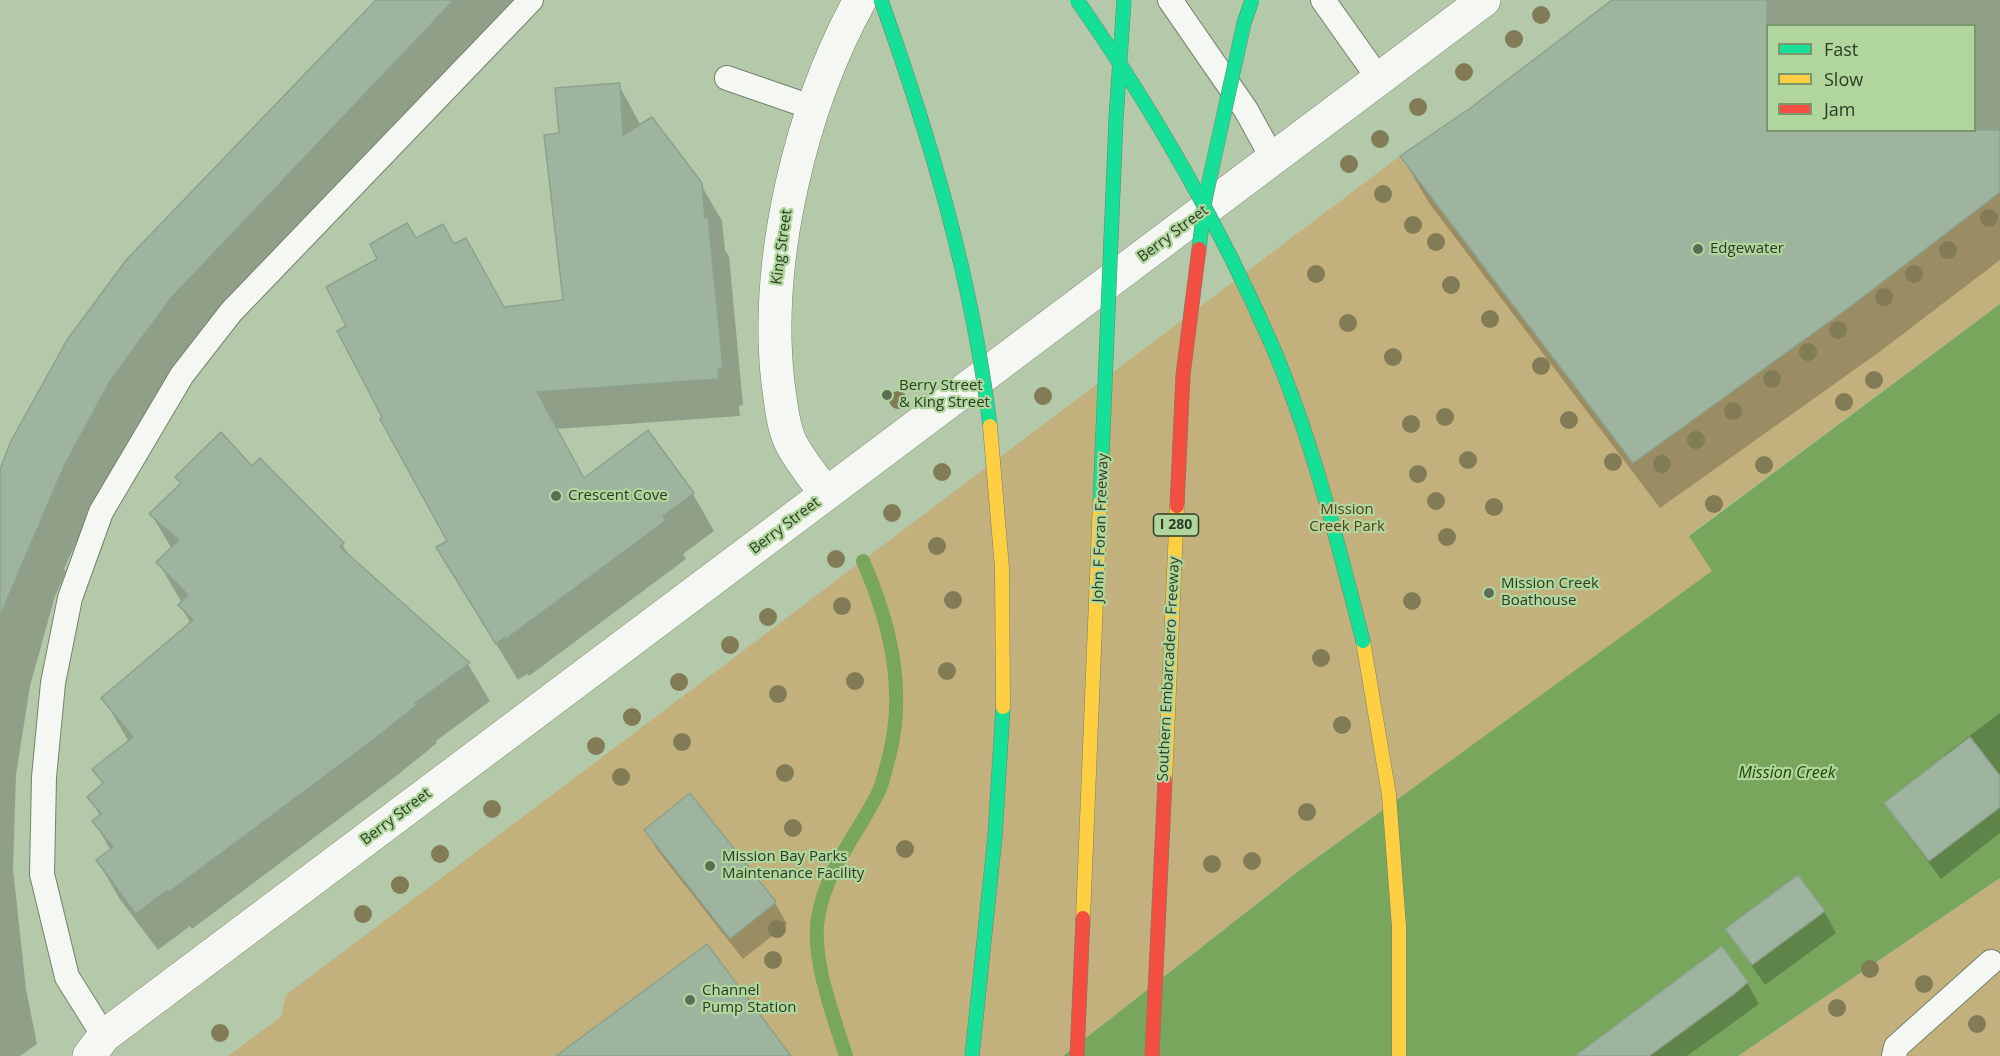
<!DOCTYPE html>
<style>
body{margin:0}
#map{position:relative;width:2000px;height:1056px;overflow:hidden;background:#b4c9aa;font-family:"Open Sans",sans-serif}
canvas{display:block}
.legend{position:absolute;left:1766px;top:24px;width:210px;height:108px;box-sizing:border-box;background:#b0d69d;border:2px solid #7b986d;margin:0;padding:8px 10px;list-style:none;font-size:18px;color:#2c3c24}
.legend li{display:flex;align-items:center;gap:12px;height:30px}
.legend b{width:30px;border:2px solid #7b986d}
</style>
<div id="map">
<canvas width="2000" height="1056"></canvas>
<ul class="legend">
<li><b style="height:8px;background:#16e098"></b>Fast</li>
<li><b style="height:8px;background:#ffcf43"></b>Slow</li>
<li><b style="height:8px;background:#f24e42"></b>Jam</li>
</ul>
</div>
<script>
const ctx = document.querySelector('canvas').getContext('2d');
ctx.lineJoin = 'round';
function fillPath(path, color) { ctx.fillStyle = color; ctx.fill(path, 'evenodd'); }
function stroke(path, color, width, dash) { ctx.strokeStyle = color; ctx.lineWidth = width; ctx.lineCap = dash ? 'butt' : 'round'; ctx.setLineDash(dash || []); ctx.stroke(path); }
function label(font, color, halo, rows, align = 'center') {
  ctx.font = font + ' "Open Sans",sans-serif'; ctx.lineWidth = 4.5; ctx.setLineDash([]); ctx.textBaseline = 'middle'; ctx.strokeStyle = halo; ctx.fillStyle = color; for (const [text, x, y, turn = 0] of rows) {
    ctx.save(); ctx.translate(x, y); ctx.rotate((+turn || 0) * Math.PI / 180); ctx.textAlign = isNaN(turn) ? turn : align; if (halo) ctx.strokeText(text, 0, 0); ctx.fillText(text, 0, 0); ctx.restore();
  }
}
fillPath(new Path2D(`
 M1400 156 1633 463 1851 306 2000 192V304L1689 535 1713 571 1300 870 1063 1056H228L281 1017 286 995Z
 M2000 878V1056H1738Z`), '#c2b17c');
fillPath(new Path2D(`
 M2000 304V878L1738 1056H1063L1300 870 1712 571 1689 536Z`), '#77a65c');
fillPath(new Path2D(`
 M377 0H521L197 345 136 427 91 511 64 569 66 572 55 596 30 686 16 775 13 869 26 989 37 1044 20 1056H0V473Z
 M1615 0H2000V260L1878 353 1660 508 1429 203 1402 157 1470 110ZM1768 26H1974V130H1768Z
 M619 85 641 126 700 183 722 221 725 250 729 256 743 405 739 406 740 416 556 429 584 480 647 432 693 494 714 531 683 554 686 559 529 676 527 674 518 680 460 584 449 541 384 418 348 326 416 240 454 246 504 308 564 301 560 134Z
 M252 468 342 544 351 558 468 664 490 701 436 741 437 743 395 777 192 929 190 926 158 950 119 898 98 861 111 851 94 821 100 816 89 797 103 785 94 769 129 742 103 698 191 624 180 605 182 603 158 562 172 549 151 514 181 485 177 477Z
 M2000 713V833L1941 879 1897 821 1886 803 1945 758 1944 755Z
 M690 795 775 903 787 924 743 959 658 851 645 830Z
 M1824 911 1836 933 1765 985 1727 930Z
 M1747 983 1759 1004 1687 1056H1578Z`), '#0003');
stroke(new Path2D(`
 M846 1056C834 1017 811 959 818 918 826 869 858 834 879 791 883 782 885 771 888 761 907 692 891 625 863 561`), '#77a65c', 14);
const building = new Path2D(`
 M376 0H454L171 298 110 381 65 464 0 616V469L11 441 67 340 127 259Z
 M1612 0H1767V130H2000V192L1851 306 1633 463 1400 156 1469 109Z
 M620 83 623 135 652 117 702 183 705 218 708 217 723 368 718 369 719 379 537 392 584 478 648 430 694 493 663 516 665 521 506 639 505 637 496 644 436 547 447 541 380 419 382 417 337 331 346 326 326 287 377 259 370 244 407 223 416 238 443 224 454 244 466 238 504 307 563 300 544 135 559 133 555 88Z
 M221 432 252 466 260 458 344 543 340 547 470 663 415 703 417 705 373 740 169 892 167 890 136 914 96 860 113 847 92 821 101 814 87 797 103 783 92 769 133 737 101 698 193 620 178 605 188 595 156 562 179 540 149 514 181 483 175 477Z
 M1970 737 2000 776V807L1929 861 1884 803Z
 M690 793 776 902 730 939 644 830Z
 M1798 875 1825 911 1752 965 1725 929Z
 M707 944 791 1056H556Z
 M1722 946 1748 982 1734 994 1649 1056H1575Z`);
fillPath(building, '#9eb49e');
stroke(building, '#8ca28d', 1.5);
const lane = new Path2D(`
 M1170 0 1246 110 1273 159
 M1323 0 1379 79
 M727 78 814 108
 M104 1036 67 977 42 874 44 777 53 683 70 598 101 512 182 375 231 312 531 0
 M1894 1056 1896 1047 1991 962`);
const street = new Path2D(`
 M826 494C814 477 799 460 790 441 782 424 781 402 778 383 764 261 801 107 860 0
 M89 1056 104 1036 1484 0`);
const slow = new Path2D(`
 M1363 641 1389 795 1399 927V1056`);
stroke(lane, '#74836b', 26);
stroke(street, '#74836b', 34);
stroke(slow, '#74836b', 15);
stroke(lane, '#f4f7f2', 24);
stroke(street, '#f4f7f2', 33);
stroke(slow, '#ffcf43', 14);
const fastBridge = new Path2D(`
 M881 0C931 140 972 279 990 426
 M1077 0C1151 106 1219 224 1271 343 1312 438 1337 540 1363 641
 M1199 249 1205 200 1244 23 1252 0
 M1100 503 1116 119 1124 0
 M972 1056 995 836 1003 707`);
const slowBridge = new Path2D(`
 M990 426 1002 568 1003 707
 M1165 780 1177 506
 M1083 918 1100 503`);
const jamBridge = new Path2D(`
 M1177 506 1183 375 1199 249
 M1077 1056 1083 918
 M1152 1056 1165 780`);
stroke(fastBridge, '#74836b', 15, []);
stroke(slowBridge, '#74836b', 15, []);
stroke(jamBridge, '#74836b', 15, []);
stroke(fastBridge, '#16e098', 14);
stroke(slowBridge, '#ffcf43', 14);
stroke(jamBridge, '#f24e42', 14);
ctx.fillStyle = '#817c56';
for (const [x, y] of [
 [1541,15],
 [1514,39],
 [1464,72],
 [1418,107],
 [1380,139],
 [1349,164],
 [1383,194],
 [1989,218],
 [1413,225],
 [1436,242],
 [1948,250],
 [1316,274],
 [1914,274],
 [1451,285],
 [1884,297],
 [1490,319],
 [1348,323],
 [1838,330],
 [1808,352],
 [1393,357],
 [1541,366],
 [1772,379],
 [1874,380],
 [1043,396],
 [898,400],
 [1844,402],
 [1733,411],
 [1445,417],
 [1569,420],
 [1411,424],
 [1696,440],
 [1468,460],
 [1613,462],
 [1662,464],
 [1764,465],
 [942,472],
 [1418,474],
 [1436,501],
 [1714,504],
 [1494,507],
 [892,513],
 [1447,537],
 [937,546],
 [836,559],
 [953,600],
 [1412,601],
 [842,606],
 [768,617],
 [730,645],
 [1321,658],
 [947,671],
 [855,681],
 [679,682],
 [778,694],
 [632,717],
 [1342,725],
 [682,742],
 [596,746],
 [785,773],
 [621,777],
 [492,809],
 [1307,812],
 [793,828],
 [905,849],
 [440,854],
 [1252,861],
 [1212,864],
 [400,885],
 [363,914],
 [777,929],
 [773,960],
 [1870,969],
 [1924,984],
 [1837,1008],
 [1977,1024],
 [220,1033]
]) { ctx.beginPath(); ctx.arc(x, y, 9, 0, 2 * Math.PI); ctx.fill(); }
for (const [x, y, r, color] of [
 [1698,249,6,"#5c6d53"],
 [887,395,6,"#5c6d53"],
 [556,496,6,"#5c6d53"],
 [1489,593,6,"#5c6d53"],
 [710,866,6,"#5c6d53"],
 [690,1000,6,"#5c6d53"]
]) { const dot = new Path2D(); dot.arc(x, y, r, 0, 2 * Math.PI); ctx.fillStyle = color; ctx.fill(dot); stroke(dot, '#b0d69d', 2); }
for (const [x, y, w] of [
 [1176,525,45]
]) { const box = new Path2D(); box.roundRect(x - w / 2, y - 11, w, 22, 4.5); ctx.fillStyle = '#b0d69d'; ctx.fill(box); stroke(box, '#2c3c24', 1.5); }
label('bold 14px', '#2c3c24', null, [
 ["I 280",1176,525]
]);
label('15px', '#2c3c24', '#b0d69d', [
 ["Berry Street",1173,234,-37],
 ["King Street",782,247,-82],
 ["Berry Street",785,526,-37],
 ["John F Foran Freeway",1101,528,-88],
 ["Southern Embarcadero Freeway",1169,669,-87],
 ["Berry Street",396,817,-37]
]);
label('15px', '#2c3c24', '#b0d69d', [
 ["Edgewater",1710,249],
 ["Berry Street",899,386],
 ["& King Street",899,403],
 ["Crescent Cove",568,496],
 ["Mission Creek",1501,584],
 ["Boathouse",1501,601],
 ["Mission Bay Parks",722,857],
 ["Maintenance Facility",722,874],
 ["Channel",702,991],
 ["Pump Station",702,1008]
], 'left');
label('15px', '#573d12', '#b0d69d', [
 ["Mission",1347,510],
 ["Creek Park",1347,527]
]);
label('italic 16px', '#1f4501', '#b0d69d', [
 ["Mission Creek",1787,773]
]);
</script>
